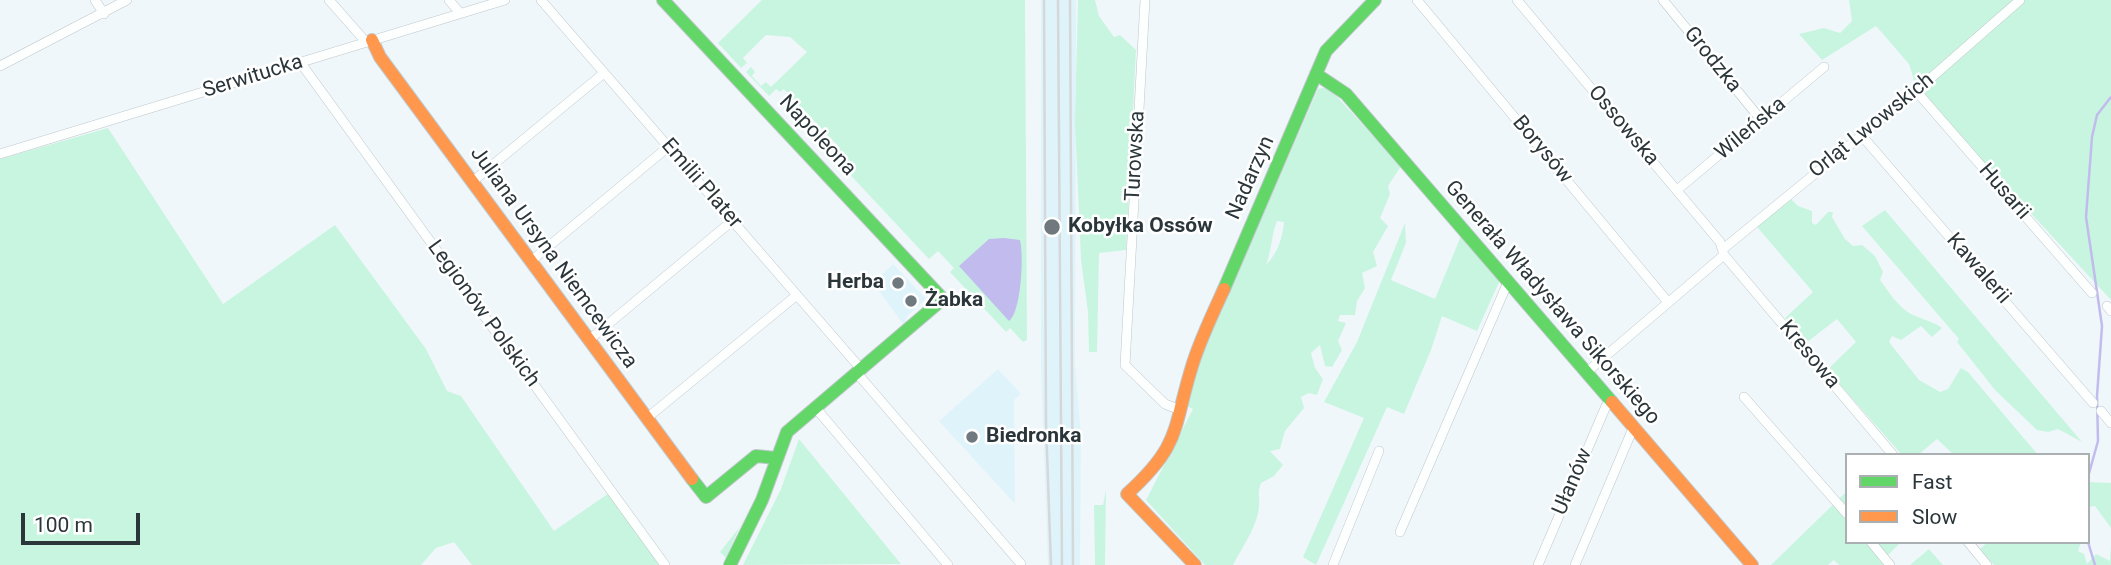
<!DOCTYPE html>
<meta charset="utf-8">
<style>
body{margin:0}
#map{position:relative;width:2111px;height:565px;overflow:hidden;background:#f0f7fa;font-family:Roboto,sans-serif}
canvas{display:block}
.legend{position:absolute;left:1845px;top:453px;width:245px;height:91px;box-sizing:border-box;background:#fff;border:2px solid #aaafb1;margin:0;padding:9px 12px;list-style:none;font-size:21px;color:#2b363b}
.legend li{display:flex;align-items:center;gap:14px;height:35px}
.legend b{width:35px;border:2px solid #aaafb1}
.scale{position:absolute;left:21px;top:513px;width:119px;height:32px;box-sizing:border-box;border:4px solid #2b363b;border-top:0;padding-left:9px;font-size:21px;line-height:24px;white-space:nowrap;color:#2b363b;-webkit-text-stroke:5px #fff;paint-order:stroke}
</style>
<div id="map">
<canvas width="2111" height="565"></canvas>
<ul class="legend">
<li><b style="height:9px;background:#63d668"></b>Fast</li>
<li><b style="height:9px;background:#ff974d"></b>Slow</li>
</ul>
<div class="scale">100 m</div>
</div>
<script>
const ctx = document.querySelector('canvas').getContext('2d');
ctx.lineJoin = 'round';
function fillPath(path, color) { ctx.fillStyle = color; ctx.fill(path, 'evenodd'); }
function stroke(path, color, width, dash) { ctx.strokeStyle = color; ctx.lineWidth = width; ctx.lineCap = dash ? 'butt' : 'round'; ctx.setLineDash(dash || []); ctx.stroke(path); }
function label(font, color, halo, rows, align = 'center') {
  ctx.font = font + ' Roboto,sans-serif'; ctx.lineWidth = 5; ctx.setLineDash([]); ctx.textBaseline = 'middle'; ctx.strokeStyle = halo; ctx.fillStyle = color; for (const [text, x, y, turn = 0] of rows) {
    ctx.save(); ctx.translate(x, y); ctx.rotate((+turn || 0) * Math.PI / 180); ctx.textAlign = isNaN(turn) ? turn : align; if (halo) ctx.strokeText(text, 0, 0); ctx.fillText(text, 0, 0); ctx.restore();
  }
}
fillPath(new Path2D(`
 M1041 0H1076L1075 365 1081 436 1080 565H1048L1041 365Z
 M893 264 926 299 907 316 904 325 873 283Z
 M998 369 1021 394 1014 400 1015 504 939 421Z`), '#dff3fb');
fillPath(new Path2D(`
 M762 0H1025L1027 340 1023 342 1010 328 1006 332 950 272 954 268 938 251 929 259 841 165 836 154 840 148 784 89 780 92 776 89 769 96 746 72 751 67 755 72 752 76 761 86 766 82 771 87 807 52 790 37 766 35 743 58 747 63 741 68 718 43Z
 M1078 0H1095L1099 16 1114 37 1120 35 1136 50 1126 250 1099 253 1097 352H1089L1088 312 1081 260 1075 122Z
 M1849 0H2111V300L1917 90 1909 64 1876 26 1822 60 1799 34 1824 28 1840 33 1852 21Z
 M1328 87 1401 166 1388 186 1390 194 1380 218 1388 226 1373 252 1377 266 1362 273 1365 288 1357 301 1355 315H1340L1338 321 1346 323 1338 341 1342 350 1332 367 1325 366 1320 345 1311 353 1315 368 1323 379 1317 395 1309 393 1301 397 1304 408 1285 431 1280 449 1270 451 1283 465 1274 476 1261 483C1257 493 1260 496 1259 506 1258 525 1242 548 1233 565H1205L1146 500 1193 409 1187 406 1193 375 1318 89ZM1277 221 1284 222C1282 240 1278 252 1266 265 1272 250 1271 236 1277 221Z
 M108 128 223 304 335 225 426 349 447 391 461 396 554 531 609 493 661 565H472L454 542 436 548 421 565H0V159Z
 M1791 199 1798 206 1812 211V223L1816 225 1828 212H1833L1832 217 1845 239 1853 246 1862 245 1875 256 1883 272 1880 280C1889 292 1898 307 1911 314 1921 319 1932 321 1942 328L1932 337 1921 326 1901 340 1892 336 1889 342 1919 380 1940 392 1948 389 1961 368 1968 372 2038 455H1954L1937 439 1918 455H1902L1827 370 1856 342 1837 319 1806 343 1785 318 1813 292 1757 227Z
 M1885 210 2082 442 2058 429 2048 432 2037 430 1995 390 1957 342 1959 339 1862 226Z
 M1405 223 1406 243 1391 280 1435 299 1461 236 1500 280 1477 331 1442 316 1431 350 1404 414 1387 407 1316 565 1303 557 1364 418 1324 402 1357 342Z
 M799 439 901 564 743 565 781 489Z
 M2088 482 2111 483V528L2095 506 2088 507Z
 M757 488 726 558 720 552 739 528Z
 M1106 490 1105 565H1095L1094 505H1103Z
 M1847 491V542H1901L1887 556 1895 565H1839L1834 560 1828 565H1771Z
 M1988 542H2081L2078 551 2084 554 2087 564 2096 554 2110 561 2111 545V565H1994L1980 549Z
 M1929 549 1943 565H1910Z`), '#c8f5e0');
fillPath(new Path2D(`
 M1004 238 1020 240C1024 256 1021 312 1009 321L959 266 989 239Z`), '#c2bbed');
stroke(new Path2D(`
 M2088 477 2098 441 2097 396 2102 326 2086 217 2092 137 2097 115 2111 97
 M2088 542 2095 565`), '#c2bbed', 2.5);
const street = new Path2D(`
 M95 0 104 14
 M329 0 366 42
 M449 0 460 13
 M541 0 861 369
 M1145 0 1125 365 1165 404 1180 410
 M1417 0 1667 301
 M1517 0 1720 242 1724 255 1893 455
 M1663 0 1762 121
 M300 62 665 565
 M0 66 127 0
 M1916 91 2092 293
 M1862 136 2093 403
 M0 154 505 0
 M472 182 604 73
 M1677 190 1824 67
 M1723 249 1916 91 2020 0
 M531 261 668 147
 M2107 306 2111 311
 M589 340 732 221
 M1588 371 1724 255
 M856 372 1021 564
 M1744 397 1847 514
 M815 407 948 565
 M2101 411 2111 423
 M647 418 797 295
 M1400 532 1508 282
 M1871 542 1890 565
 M1968 542 1987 565
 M1333 565 1379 451
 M1538 565 1606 406 1612 401
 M1575 565 1634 426`);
const fast = new Path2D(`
 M663 0 943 299 787 432 762 500 730 565
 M1316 74 1346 94 1612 402
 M1224 289 1326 51 1375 0
 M692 479 706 497 756 456 776 458`);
const slow = new Path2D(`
 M372 40 380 57 692 479
 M1612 402 1752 565
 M1195 565 1127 494C1183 443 1172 429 1193 363 1201 338 1213 313 1224 289`);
stroke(street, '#bec7cb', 10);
stroke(fast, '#bec7cb', 14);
stroke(slow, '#bec7cb', 14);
stroke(street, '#fdfefe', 9);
stroke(fast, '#63d668', 12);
stroke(slow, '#ff974d', 12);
stroke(new Path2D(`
 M1044 0 1046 424 1051 565
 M1058 0 1062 565
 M1070 0 1073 565`), '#d5d7d8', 2.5);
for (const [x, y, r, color] of [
 [1052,227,9,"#707a7e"],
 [898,283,7,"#707a7e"],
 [911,301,7,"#707a7e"],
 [972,437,7,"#707a7e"]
]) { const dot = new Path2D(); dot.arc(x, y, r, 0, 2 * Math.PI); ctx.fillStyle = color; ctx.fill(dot); stroke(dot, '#fff', 2.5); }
label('21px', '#2b363b', '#fff', [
 ["Grodzka",1712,60,51],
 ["Serwitucka",253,77,-17],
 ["Ossowska",1623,126,50],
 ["Orląt Lwowskich",1872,126,-39],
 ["Wileńska",1751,129,-40],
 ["Napoleona",817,136,47],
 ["Borysów",1542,150,50],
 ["Turowska",1136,156,-87],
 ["Nadarzyn",1251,178,-66],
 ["Emilii Plater",701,184,49],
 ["Husarii",2004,192,49],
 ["Juliana Ursyna Niemcewicza",553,258,54],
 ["Kawalerii",1978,269,49],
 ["Generała Władysława Sikorskiego",1552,303,49],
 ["Legionów Polskich",483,314,54],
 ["Kresowa",1809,355,50],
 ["Ułanów",1573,482,-67]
]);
label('bold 21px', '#2b363b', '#fff', [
 ["Kobyłka Ossów",1068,227],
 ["Herba",884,283,"right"],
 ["Żabka",925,301],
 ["Biedronka",986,437]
], 'left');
</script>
